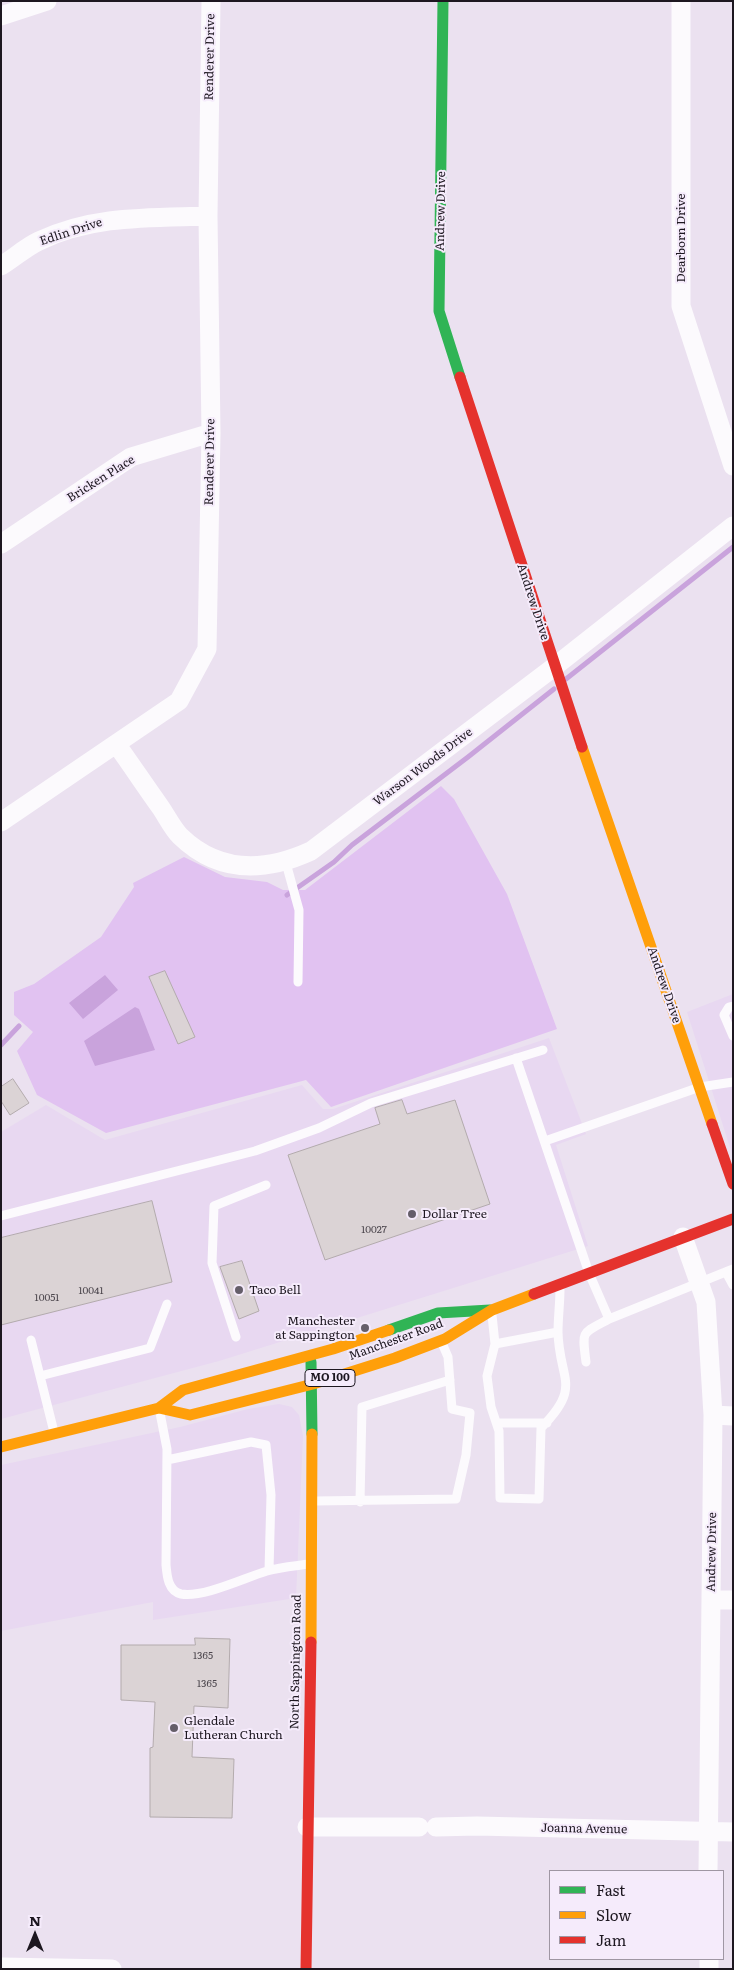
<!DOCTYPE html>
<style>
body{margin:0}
#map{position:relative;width:734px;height:1970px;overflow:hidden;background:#ebe1f0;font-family:Literata,serif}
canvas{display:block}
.frame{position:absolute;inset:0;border:2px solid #1d1720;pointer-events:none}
.legend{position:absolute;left:549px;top:1870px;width:175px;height:90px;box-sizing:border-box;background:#f5ebfb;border:1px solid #9f96a3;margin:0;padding:6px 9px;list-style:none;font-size:15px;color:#1d1720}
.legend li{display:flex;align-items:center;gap:10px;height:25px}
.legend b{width:25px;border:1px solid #9f96a3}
.north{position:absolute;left:10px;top:1910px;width:50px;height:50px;-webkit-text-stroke:4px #f5ebfb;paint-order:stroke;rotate:0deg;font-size:14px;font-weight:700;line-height:20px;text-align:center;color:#1d1720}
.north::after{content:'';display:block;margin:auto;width:18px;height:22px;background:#1d1720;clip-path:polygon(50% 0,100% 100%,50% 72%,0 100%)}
</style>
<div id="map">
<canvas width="734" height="1970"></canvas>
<div class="frame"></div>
<ul class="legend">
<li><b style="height:6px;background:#30b455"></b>Fast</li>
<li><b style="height:6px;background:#ff9f0a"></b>Slow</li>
<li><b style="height:6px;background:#e5322d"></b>Jam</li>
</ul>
<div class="north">N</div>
</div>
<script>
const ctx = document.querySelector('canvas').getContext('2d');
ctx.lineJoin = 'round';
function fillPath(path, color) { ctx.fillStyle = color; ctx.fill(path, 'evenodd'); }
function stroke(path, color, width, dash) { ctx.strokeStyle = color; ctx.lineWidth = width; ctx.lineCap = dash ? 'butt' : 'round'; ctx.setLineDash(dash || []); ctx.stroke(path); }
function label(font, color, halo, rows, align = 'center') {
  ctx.font = font + ' Literata,serif'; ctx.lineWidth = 4; ctx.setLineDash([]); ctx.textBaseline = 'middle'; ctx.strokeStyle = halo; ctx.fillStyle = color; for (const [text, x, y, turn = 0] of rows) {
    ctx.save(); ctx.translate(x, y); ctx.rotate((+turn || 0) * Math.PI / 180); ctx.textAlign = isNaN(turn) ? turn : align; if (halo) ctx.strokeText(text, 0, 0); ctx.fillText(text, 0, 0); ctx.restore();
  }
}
fillPath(new Path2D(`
 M733 994V1157L687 1012Z
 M549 1038 586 1134 556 1145 588 1246 219 1361 1 1419V1132L46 1105 105 1140 302 1085 323 1109H333Z
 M279 1404 292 1407 299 1415 303 1436 296 1598 153 1620V1602L1 1631V1465L180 1427 248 1409Z`), '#e8d8f1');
fillPath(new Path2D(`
 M441 786 454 799 507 894 557 1029 331 1107 306 1080 106 1133 37 1095 17 1051 33 1032 14 1015V992L34 984 101 937 134 887 133 883 184 857 225 877 267 882 283 890H305Z`), '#e1c2f1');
fillPath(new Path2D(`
 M105 975 118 990 83 1019 69 1003Z
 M135 1007 139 1009 155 1050 95 1066 84 1041Z`), '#c9a3dc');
stroke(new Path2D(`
 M566 679 733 547
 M287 895 334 862 352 845 468 757 554 689
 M1 1045 19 1026`), '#c9a3dc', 5);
const building = new Path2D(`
 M165 971 195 1037 178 1044 149 977Z
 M13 1079 29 1103 10 1115 1 1101V1087Z
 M402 1100 407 1114 455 1100 490 1204 325 1260 288 1155 380 1124 375 1108Z
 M152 1201 172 1282 1 1325V1238Z
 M242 1261 259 1311 239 1319 220 1267Z
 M195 1638 230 1639 228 1708 194 1706 192 1757 234 1759 232 1818 150 1817V1748L153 1747 155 1702 121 1700V1645H195Z`);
fillPath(building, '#dbd3d5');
stroke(building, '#b3abad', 1);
stroke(new Path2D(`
 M286 863 299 910 298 982
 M733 1006 729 1007 724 1015 733 1036
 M516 1058 589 1273 609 1319C581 1334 582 1330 586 1362
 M545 1141 700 1087 733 1082
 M1 1216 255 1151 319 1128 371 1103 543 1050
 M726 1272 733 1285
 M492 1315 495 1344 487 1376 491 1407 499 1431 500 1498 539 1499 541 1428C583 1386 559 1380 558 1332 558 1318 560 1303 560 1289
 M609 1319 733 1269
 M236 1337 212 1263 214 1206 266 1185
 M31 1340 54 1432
 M495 1344 558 1332
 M40 1376 150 1348 167 1304
 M160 1413 167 1449 166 1565C167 1576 168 1591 181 1594 203 1598 244 1578 267 1571 280 1567 295 1566 309 1564
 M497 1423H547
 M167 1460 251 1442 266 1445 271 1495 269 1570
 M315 1501 456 1499 466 1455 470 1413 452 1409 448 1357 442 1343
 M360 1502 362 1407 450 1380`), '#fcfafd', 9);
stroke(new Path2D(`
 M681 1V306L733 466
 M1 16 47 1
 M1 266C14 258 26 247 39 241 93 215 150 218 208 216
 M1 544 131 457 211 433
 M117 745C132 766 146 787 161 808 167 817 173 829 180 836 219 874 265 872 311 851L554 667 733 526
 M1 822 179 701 207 649 211 433 208 216 211 1
 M683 1237 706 1302 713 1415 708 1871
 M713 1415 733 1416
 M711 1600H733
 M307 1827H419
 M436 1827 477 1826 733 1832
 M709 1959V1969
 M1 1967 112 1969`), '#fcfafd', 19);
stroke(new Path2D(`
 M443 1 439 311 460 377
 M389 1330 438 1313 490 1310
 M311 1362 312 1434`), '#30b455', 11);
stroke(new Path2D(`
 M582 747 712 1124
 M159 1408 190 1415 313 1384 395 1358 445 1339 492 1310 534 1294
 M1 1447 159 1408 183 1390 333 1349 389 1330
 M311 1642 312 1434`), '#ff9f0a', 11);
stroke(new Path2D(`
 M460 377 582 747
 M712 1124 733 1184
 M534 1294 733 1219
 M306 1969 311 1642`), '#e5322d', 11);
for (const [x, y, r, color] of [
 [412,1214,5,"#655e69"],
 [239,1290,5,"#655e69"],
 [365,1328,5,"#655e69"],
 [174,1728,5,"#655e69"]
]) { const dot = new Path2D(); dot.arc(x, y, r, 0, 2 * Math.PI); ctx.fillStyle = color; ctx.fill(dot); stroke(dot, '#f5ebfb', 2); }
label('10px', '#4c464d', null, [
 ["10027",374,1230],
 ["10041",91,1291],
 ["10051",47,1298],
 ["1365",203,1656],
 ["1365",207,1684]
]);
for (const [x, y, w] of [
 [330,1378,50]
]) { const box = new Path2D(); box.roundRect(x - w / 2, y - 8.5, w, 17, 4); ctx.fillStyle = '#f5ebfb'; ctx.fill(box); stroke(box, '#1d1720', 1); }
label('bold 11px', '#1d1720', null, [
 ["MO 100",330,1378]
]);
label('12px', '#1d1720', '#f5ebfb', [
 ["Renderer Drive",210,57,-89],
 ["Andrew Drive",441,211,-89],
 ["Edlin Drive",71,232,-18],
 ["Dearborn Drive",681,238,-90],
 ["Renderer Drive",210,462,-89],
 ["Bricken Place",101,479,-32],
 ["Andrew Drive",533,602,72],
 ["Warson Woods Drive",423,767,-37],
 ["Andrew Drive",664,985,71],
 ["Manchester Road",396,1340,-20],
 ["Andrew Drive",712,1552,-89],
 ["North Sappington Road",296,1662,-89],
 ["Joanna Avenue",584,1829,1]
]);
label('12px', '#1d1720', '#f5ebfb', [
 ["Dollar Tree",422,1214],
 ["Taco Bell",249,1290],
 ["Manchester",355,1321,"right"],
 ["at Sappington",355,1335,"right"],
 ["Glendale",184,1721],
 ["Lutheran Church",184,1735]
], 'left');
</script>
